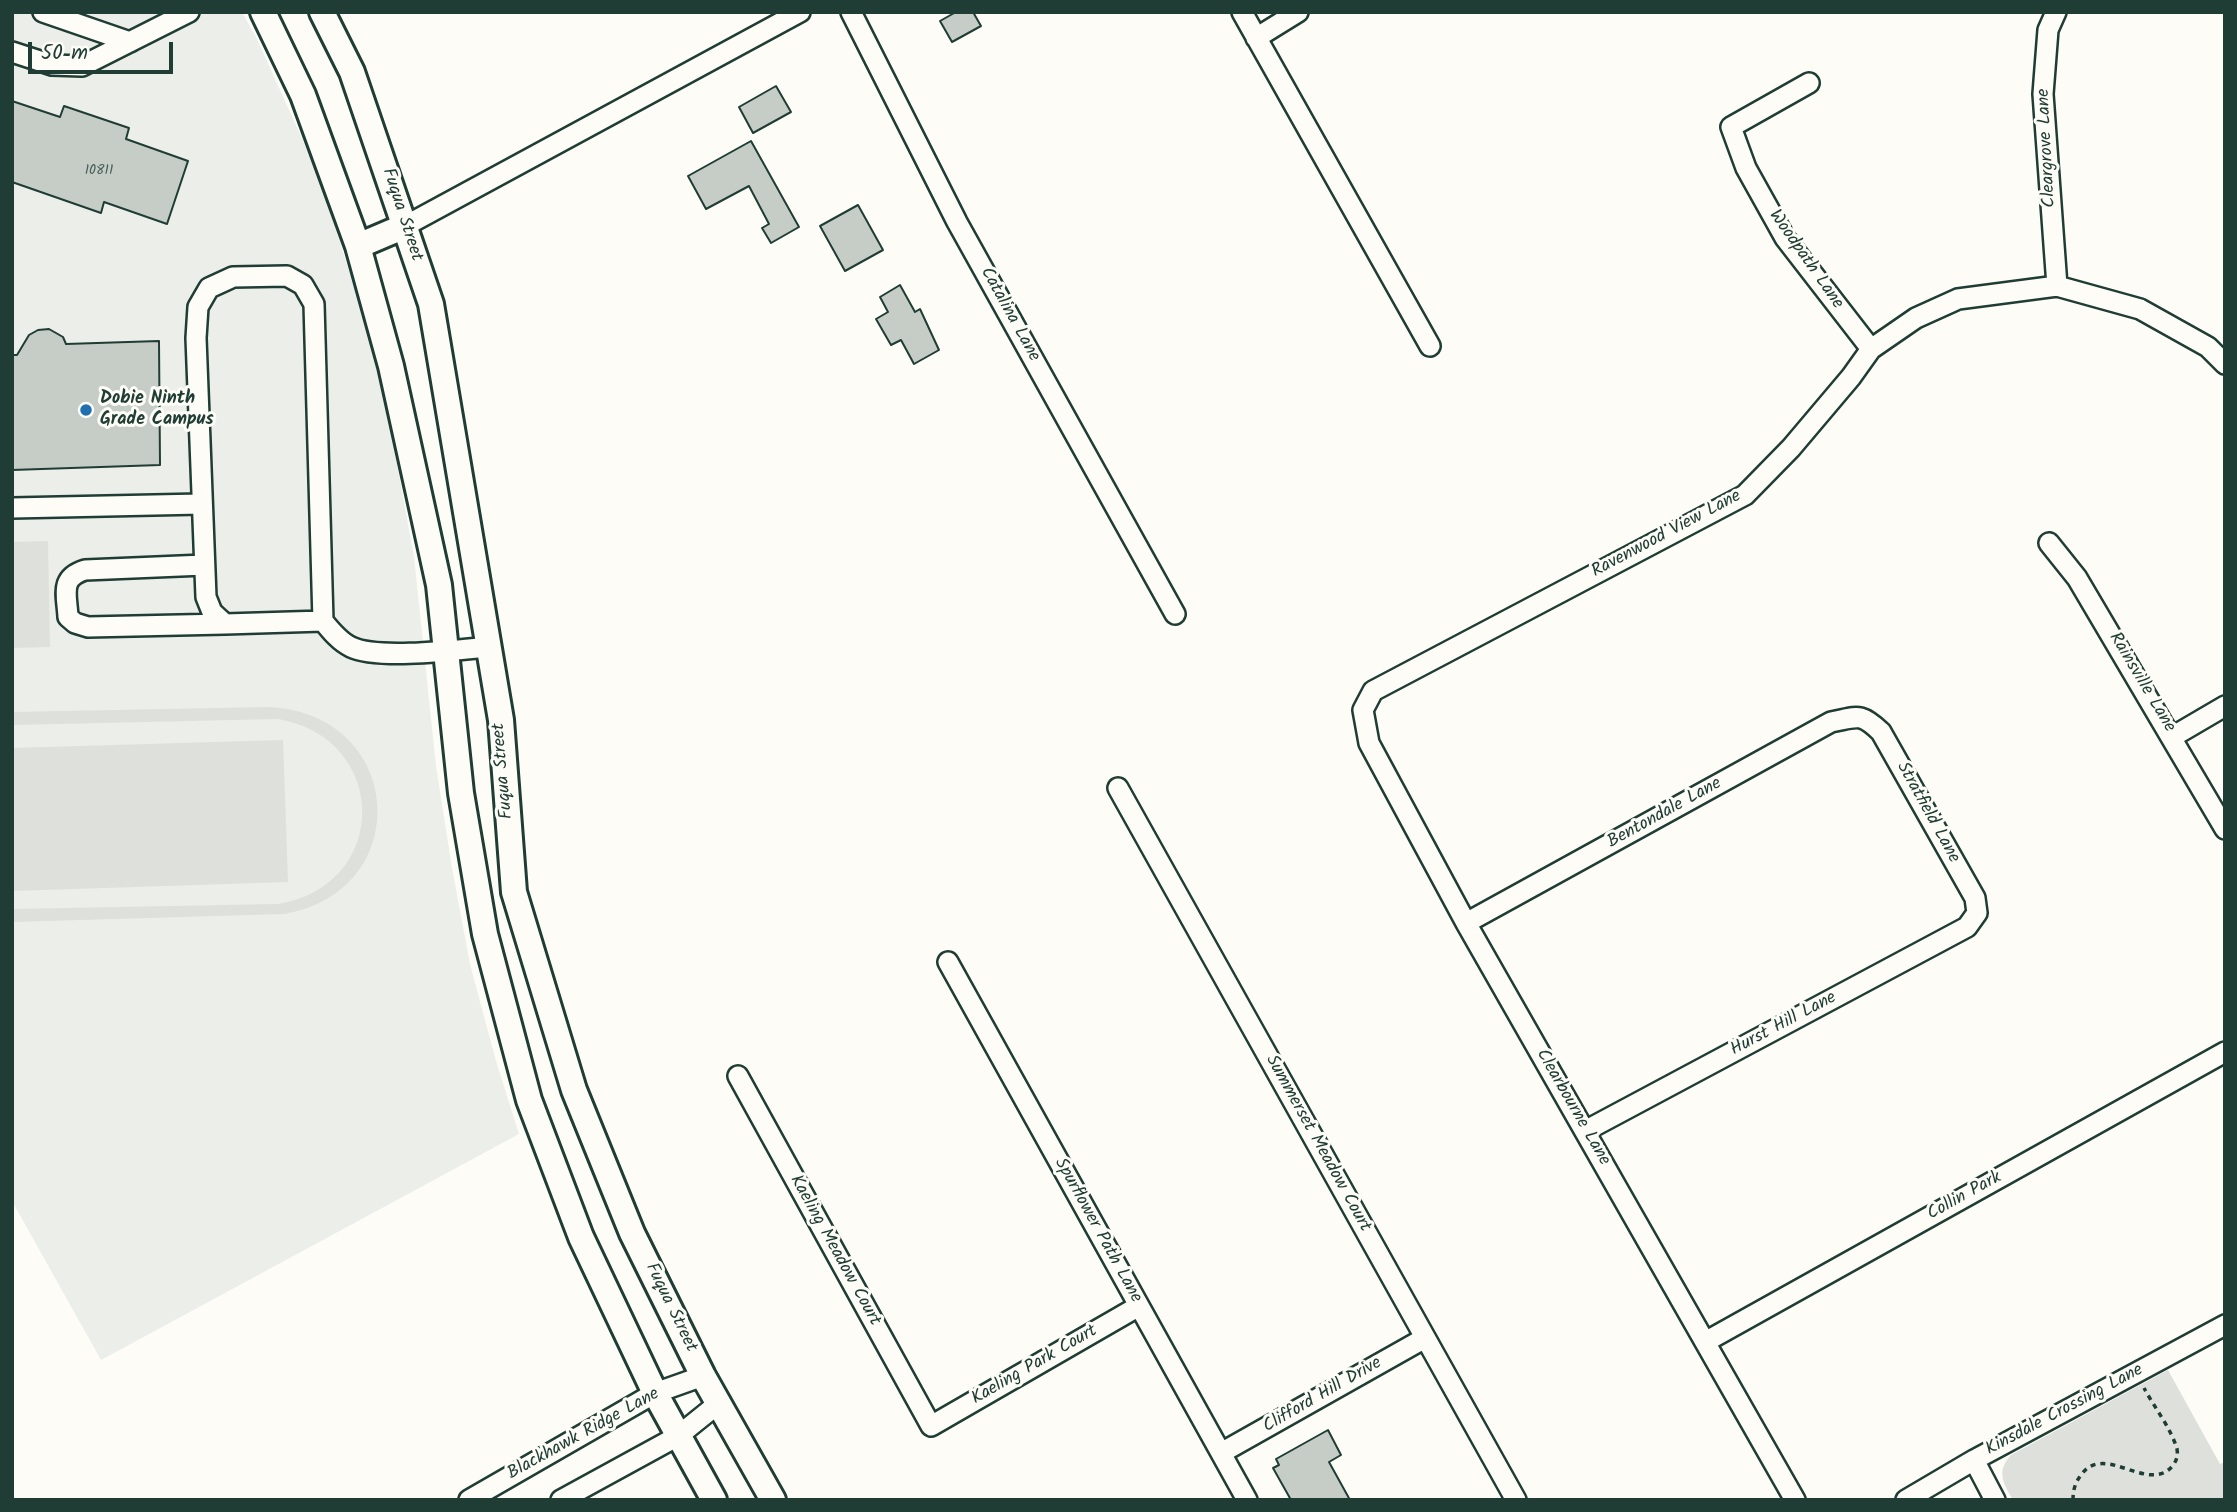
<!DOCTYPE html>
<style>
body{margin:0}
#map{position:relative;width:2237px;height:1512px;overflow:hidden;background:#fdfcf7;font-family:Kalam,sans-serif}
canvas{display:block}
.frame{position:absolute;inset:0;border:14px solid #1f3d34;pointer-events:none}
.scale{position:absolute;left:28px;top:42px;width:145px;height:32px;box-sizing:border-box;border:4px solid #1f3d34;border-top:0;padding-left:9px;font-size:21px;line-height:24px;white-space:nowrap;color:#1f3d34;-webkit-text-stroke:5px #fdfcf7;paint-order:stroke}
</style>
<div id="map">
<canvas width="2237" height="1512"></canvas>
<div class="frame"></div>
<div class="scale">50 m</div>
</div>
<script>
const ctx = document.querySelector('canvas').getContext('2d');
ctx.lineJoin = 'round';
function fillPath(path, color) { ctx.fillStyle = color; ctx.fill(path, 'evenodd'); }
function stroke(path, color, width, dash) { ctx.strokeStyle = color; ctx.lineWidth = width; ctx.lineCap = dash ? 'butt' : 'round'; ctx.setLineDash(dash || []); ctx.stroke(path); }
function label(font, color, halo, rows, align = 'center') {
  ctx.font = font + ' Kalam,sans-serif'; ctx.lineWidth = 6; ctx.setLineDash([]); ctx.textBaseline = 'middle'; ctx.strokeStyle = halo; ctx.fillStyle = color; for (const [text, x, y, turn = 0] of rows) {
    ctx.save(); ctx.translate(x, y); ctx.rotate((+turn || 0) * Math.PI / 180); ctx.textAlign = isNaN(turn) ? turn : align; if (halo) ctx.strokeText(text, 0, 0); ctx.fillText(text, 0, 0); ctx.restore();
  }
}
fillPath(new Path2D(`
 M12 12H242L257 39 318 174 366 324 393 442 414 557 436 766 452 868 470 964 496 1061 519 1134 101 1360 12 1201Z`), '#eceee9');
fillPath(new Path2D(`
 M48 541 50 647 12 648V542Z
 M269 707C406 714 416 892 284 914L12 922V909L278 904C391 886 390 738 278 719L12 725V712Z
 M283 740 288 882 12 891V748Z
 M2168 1370 2220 1464 2225 1462V1500H2013C2003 1483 1996 1471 2011 1455Z`), '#dde0db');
const building = new Path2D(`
 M956 12H973L981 26 952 42 940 21Z
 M776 86 791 112 753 133 739 107Z
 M12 101 60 117 64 106 129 128 126 139 188 161 167 224 104 202 101 213 12 182Z
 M751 141 799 227 771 243 762 228 769 224 749 186 706 209 688 176Z
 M858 205 883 250 845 271 820 226Z
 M900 285 915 312 920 309 939 350 914 364 901 340 891 345 876 319 888 312 880 297Z
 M49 329 63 337 66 344 159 341 160 465 12 470V355H17L29 335 38 330Z
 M1328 1430 1341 1455 1329 1462 1350 1500H1291L1273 1468 1279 1465 1276 1459Z`);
fillPath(building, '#c6cdc7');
stroke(building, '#1f3d34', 2);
const minor = new Path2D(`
 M43 12 130 42
 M851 12 957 222 1175 614
 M1242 12 1430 346
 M2056 12 2048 30 2043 94 2057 286
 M1256 38 1298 12
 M12 52 52 65 82 66 189 12
 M1809 83 1731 127 1746 168 1785 238 1871 349
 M405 226 800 12
 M12 508 201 504
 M2049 543 2077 578 2225 829
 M204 565 85 570C59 578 67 595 68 617L75 623 88 627 225 624
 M323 621 225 624 212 612 206 597 196 338 198 307 209 288 233 277 287 276 303 285 314 304 323 621C331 631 340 642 351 647 378 660 457 650 488 647
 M2172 737 2225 706
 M1118 788 1516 1500
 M1466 923 1831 722C1858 717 1860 712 1881 732L1975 898 1977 913 1967 927 1585 1131
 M948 962 1247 1500
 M738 1076 931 1426 1139 1306
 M1705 1342 2225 1052
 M1221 1453 1425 1338
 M1974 1460 1995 1500
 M469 1500 655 1393 703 1376
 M561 1500 678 1436 719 1403
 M1795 1500 1466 923 1369 743 1363 710 1373 691 1745 495 1791 448 1851 377 1871 349 1916 318 1958 299 2057 286 2140 309 2208 347 2225 364
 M1906 1500 1974 1460 2225 1325`);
const major = new Path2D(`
 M263 12 303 95 358 246 391 366 439 585 461 793 485 934 529 1100 581 1237 655 1393 714 1500
 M322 12 352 72 431 304 501 720 514 892 574 1090 632 1233 703 1376 773 1500
 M358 246 405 226`);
stroke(minor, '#1f3d34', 24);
stroke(major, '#1f3d34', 30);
stroke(new Path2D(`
 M2073 1500C2073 1490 2075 1483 2081 1475 2105 1441 2150 1497 2174 1464 2177 1459 2178 1455 2177 1449 2171 1428 2154 1407 2144 1388`), '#1f3d34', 3.5, [5, 5]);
stroke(minor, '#fdfcf7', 19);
stroke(major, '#fdfcf7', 24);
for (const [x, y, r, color] of [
 [86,410,7,"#1f6fb2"]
]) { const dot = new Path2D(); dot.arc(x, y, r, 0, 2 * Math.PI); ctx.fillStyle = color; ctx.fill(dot); stroke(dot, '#fdfcf7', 2.5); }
label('14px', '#496159', null, [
 ["10811",99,172]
]);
label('18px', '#1f3d34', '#fdfcf7', [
 ["Cleargrove Lane",2048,148,-93],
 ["Fuqua Street",401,215,72],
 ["Woodpath Lane",1805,260,55],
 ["Catalina Lane",1009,315,61],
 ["Ravenwood View Lane",1667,535,-28],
 ["Rainsville Lane",2141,683,59],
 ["Fuqua Street",504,771,-95],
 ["Stratfield Lane",1927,813,61],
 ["Bentondale Lane",1665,814,-29],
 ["Hurst Hill Lane",1784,1025,-28],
 ["Clearbourne Lane",1572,1108,60],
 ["Summerset Meadow Court",1317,1144,61],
 ["Collin Park",1965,1197,-29],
 ["Spurflower Path Lane",1097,1231,61],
 ["Kaeling Meadow Court",834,1251,61],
 ["Fuqua Street",670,1308,64],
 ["Kaeling Park Court",1035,1366,-30],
 ["Clifford Hill Drive",1323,1396,-30],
 ["Kinsdale Crossing Lane",2065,1411,-28],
 ["Blackhawk Ridge Lane",584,1435,-29]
]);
label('bold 18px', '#1f3d34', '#fdfcf7', [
 ["Dobie Ninth",100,400],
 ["Grade Campus",100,421]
], 'left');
</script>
